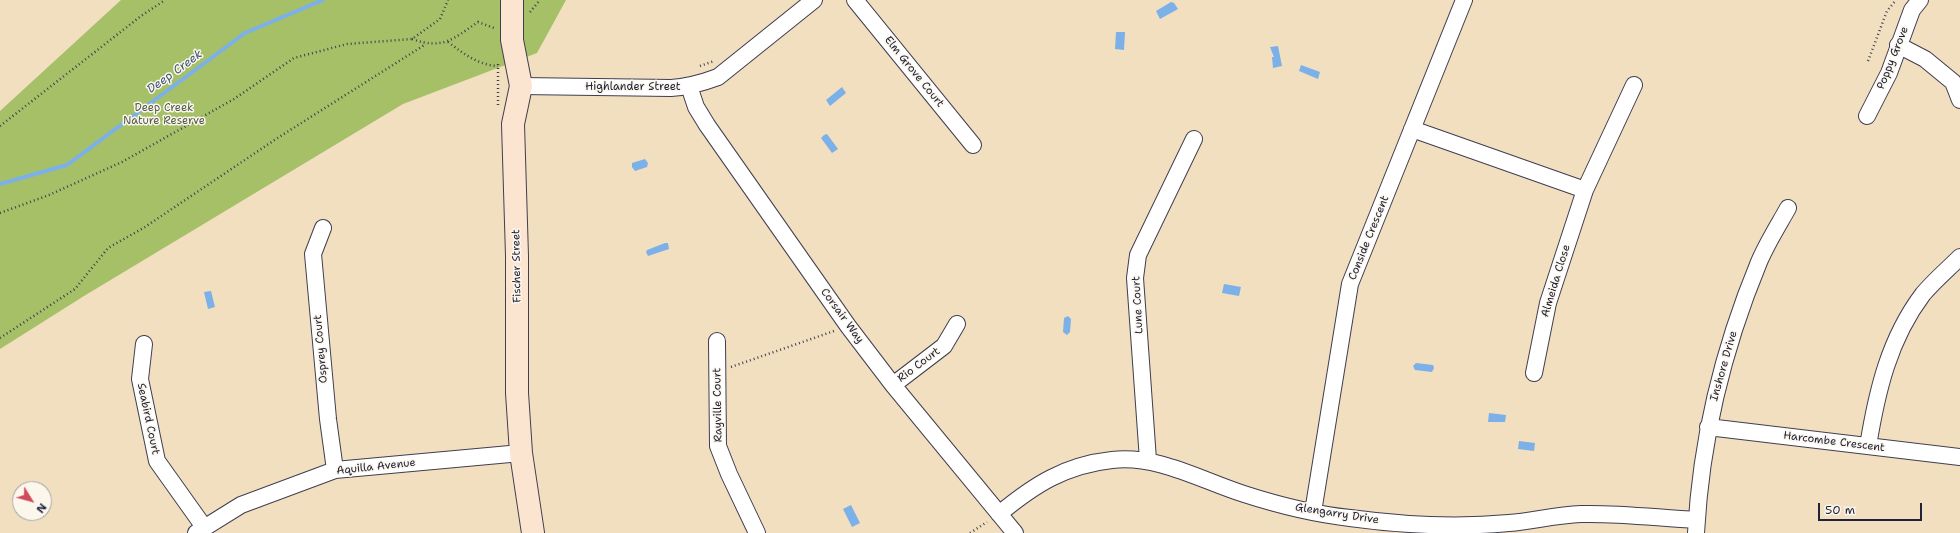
<!DOCTYPE html>
<style>
body{margin:0}
#map{position:relative;width:1960px;height:533px;overflow:hidden;background:#f1dfc0;font-family:"Shantell Sans",sans-serif}
canvas{display:block}
.north{position:absolute;left:12px;top:481px;width:40px;height:40px;box-sizing:border-box;background:#fbf7ec;border:1px solid #a4a2a5;border-radius:50%;rotate:127deg;font-size:11px;font-weight:700;line-height:16px;text-align:center;color:#22223b}
.north::after{content:'';display:block;margin:auto;width:14px;height:18px;background:#d1495b;clip-path:polygon(50% 0,100% 100%,50% 72%,0 100%)}
.scale{position:absolute;left:1818px;top:503px;width:104px;height:18px;box-sizing:border-box;border:2px solid #22223b;border-top:0;padding-left:5px;font-size:12px;line-height:14px;white-space:nowrap;color:#22223b;-webkit-text-stroke:3px #fbf7ec;paint-order:stroke}
</style>
<div id="map">
<canvas width="1960" height="533"></canvas>
<div class="north">N</div>
<div class="scale">50 m</div>
</div>
<script>
const ctx = document.querySelector('canvas').getContext('2d');
ctx.lineJoin = 'round';
function fillPath(path, color) { ctx.fillStyle = color; ctx.fill(path, 'evenodd'); }
function stroke(path, color, width, dash) { ctx.strokeStyle = color; ctx.lineWidth = width; ctx.lineCap = dash ? 'butt' : 'round'; ctx.setLineDash(dash || []); ctx.stroke(path); }
function label(font, color, halo, rows, align = 'center') {
  ctx.font = font + ' "Shantell Sans",sans-serif'; ctx.lineWidth = 3; ctx.setLineDash([]); ctx.textBaseline = 'middle'; ctx.strokeStyle = halo; ctx.fillStyle = color; for (const [text, x, y, turn = 0] of rows) {
    ctx.save(); ctx.translate(x, y); ctx.rotate((+turn || 0) * Math.PI / 180); ctx.textAlign = isNaN(turn) ? turn : align; if (halo) ctx.strokeText(text, 0, 0); ctx.fillText(text, 0, 0); ctx.restore();
  }
}
fillPath(new Path2D(`
 M121 0H566L537 53 403 104 84 296 0 349V111Z`), '#a5c067');
fillPath(new Path2D(`
 M1171 2 1174 3 1178 9 1160 19 1156 11Z
 M1116 32H1125L1124 50 1115 49Z
 M1278 46 1282 66 1273 68 1272 57H1274L1270 47Z
 M1301 65 1320 72 1318 79 1299 71Z
 M842 87 846 93 830 106 826 100Z
 M827 134 838 149 832 153 821 138 824 135Z
 M645 159 648 163 647 167 635 171 632 167V163Z
 M665 243H668L669 249 648 256 646 252 647 250Z
 M1224 284 1241 287 1239 296 1222 293Z
 M211 291 215 307 208 309 204 292Z
 M1068 316 1071 319 1070 332 1067 335 1063 332 1064 318Z
 M1416 363 1433 365 1434 368 1432 372 1415 370 1413 366Z
 M1489 413 1506 415 1505 422H1488Z
 M1519 441 1535 443 1534 451 1518 449Z
 M851 505 860 523 852 527 843 509Z`), '#7bb0e9');
stroke(new Path2D(`
 M0 184 67 165 245 33 323 0`), '#7bb0e9', 4);
const street = new Path2D(`
 M855 0 973 145
 M1898 45 1925 59 1953 82 1960 100
 M521 86 671 88C687 87 702 83 718 77L814 0
 M689 86 696 107 707 125 848 326 893 385 1015 533
 M1867 116 1889 73 1912 10 1920 0
 M1412 129 1585 190 1634 85
 M323 228 313 254 328 419 335 470
 M717 341 718 446 729 474 757 533
 M144 344 140 379 157 461 204 527
 M1534 373 1548 303 1585 190
 M893 385 944 346 957 324
 M1708 427 1960 457
 M1868 446C1877 391 1889 339 1923 294 1934 281 1948 269 1960 257
 M1148 460 1135 278 1138 255 1194 139
 M1313 512 1350 284 1464 0
 M999 514C1034 485 1065 465 1112 460 1159 455 1200 480 1244 494 1278 505 1314 514 1350 518 1402 525 1457 528 1509 523 1533 521 1556 515 1581 514 1620 513 1658 518 1697 520
 M196 533 241 505 335 470 521 453
 M1696 533C1701 439 1723 349 1759 262 1767 243 1778 226 1788 208`);
const secondary = new Path2D(`
 M512 0V40L521 86 513 124 517 256V393L521 453 533 533`);
stroke(street, '#413e4f', 18);
stroke(secondary, '#413e4f', 24);
stroke(new Path2D(`
 M530 12 540 0
 M412 39C443 50 453 39 478 22L494 28
 M448 42C464 54 478 65 498 66
 M1868 61 1887 11 1896 0
 M700 66 714 61
 M498 105V64
 M0 126 141 16 165 0
 M0 213 49 195 122 162 234 99 294 58 347 44 412 39 440 19 448 0
 M0 338 75 289 108 248 145 227 276 139 426 44
 M731 367 834 331
 M970 533 987 522`), '#413e4f', 2.5, [1, 3]);
stroke(street, '#fff', 16);
stroke(secondary, '#fce5d0', 22);
label('11px', '#22223b', '#fbf7ec', [
 ["Poppy Grove",1893,58,-68],
 ["Elm Grove Court",914,72,51],
 ["Highlander Street",633,87],
 ["Conside Crescent",1369,238,-68],
 ["Fischer Street",517,266,-91],
 ["Almeida Close",1556,281,-73],
 ["Lune Court",1138,305,-93],
 ["Corsair Way",842,316,54],
 ["Osprey Court",321,349,-95],
 ["Rio Court",919,365,-37],
 ["Inshore Drive",1724,366,-74],
 ["Rayville Court",718,405,-91],
 ["Seabird Court",148,419,78],
 ["Harcombe Crescent",1834,442,7],
 ["Aquilla Avenue",376,467,-6],
 ["Glengarry Drive",1337,514,9]
]);
label('11px', '#50594a', '#fbf7ec', [
 ["Deep Creek",164,108],
 ["Nature Reserve",164,121]
]);
label('italic 12px', '#415478', '#fbf7ec', [
 ["Deep Creek",175,72,-36]
]);
</script>
